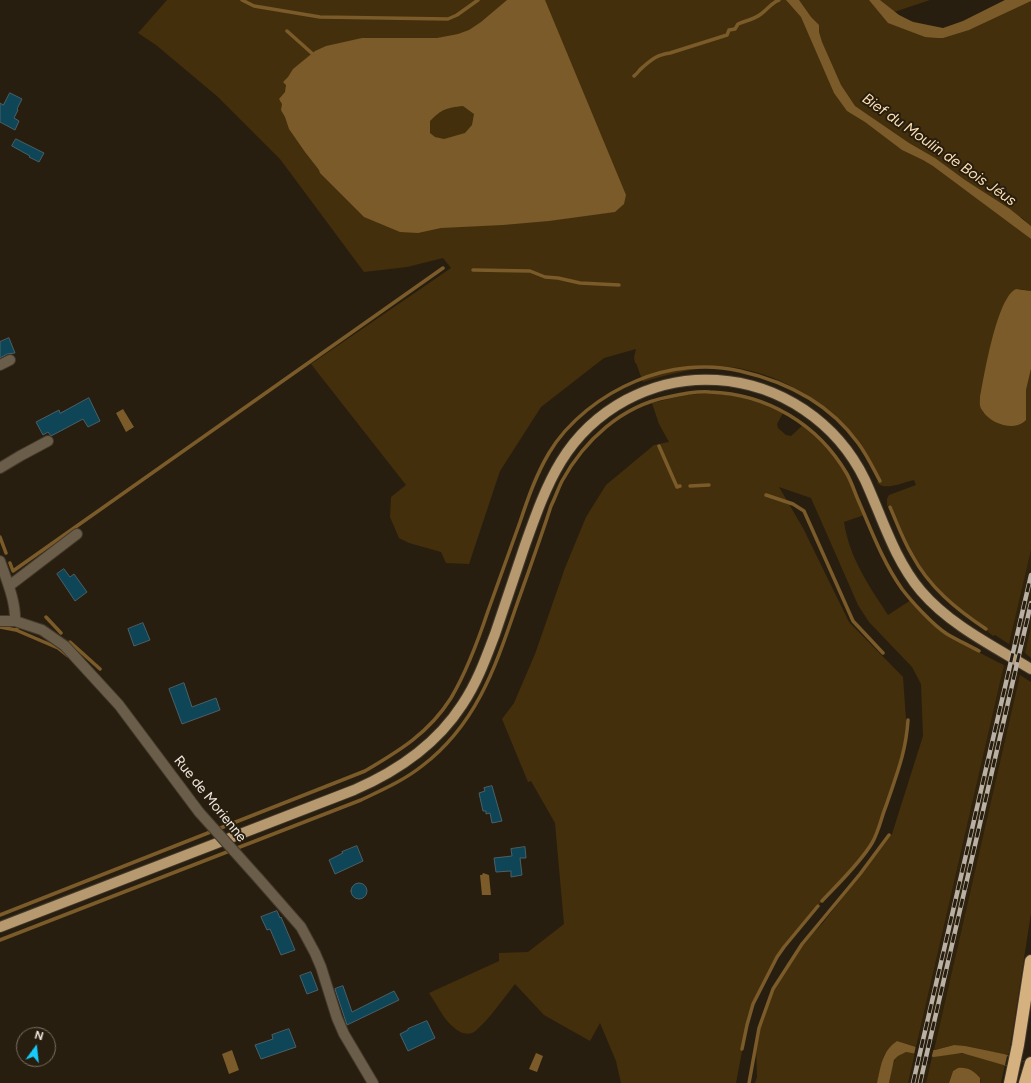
<!DOCTYPE html>
<meta charset="utf-8">
<style>
body{margin:0}
#map{position:relative;width:1031px;height:1083px;overflow:hidden;background:#281e0f;font-family:Figtree,sans-serif}
canvas{display:block}
.north{position:absolute;left:16px;top:1027px;width:40px;height:40px;box-sizing:border-box;background:#281e0f;border:1px solid #786f62;border-radius:50%;rotate:15deg;font-size:11px;font-weight:700;line-height:16px;text-align:center;color:#f0e9df}
.north::after{content:'';display:block;margin:auto;width:14px;height:18px;background:#16cafb;clip-path:polygon(50% 0,100% 100%,50% 72%,0 100%)}
</style>
<div id="map">
<canvas width="1031" height="1083"></canvas>
<div class="north">N</div>
</div>
<script>
const ctx = document.querySelector('canvas').getContext('2d');
ctx.lineJoin = 'round';
function fillPath(path, color) { ctx.fillStyle = color; ctx.fill(path, 'evenodd'); }
function stroke(path, color, width, dash) { ctx.strokeStyle = color; ctx.lineWidth = width; ctx.lineCap = dash ? 'butt' : 'round'; ctx.setLineDash(dash || []); ctx.stroke(path); }
function label(font, color, halo, rows, align = 'center') {
  ctx.font = font + ' Figtree,sans-serif'; ctx.lineWidth = 4; ctx.setLineDash([]); ctx.textBaseline = 'middle'; ctx.strokeStyle = halo; ctx.fillStyle = color; for (const [text, x, y, turn = 0] of rows) {
    ctx.save(); ctx.translate(x, y); ctx.rotate((+turn || 0) * Math.PI / 180); ctx.textAlign = isNaN(turn) ? turn : align; if (halo) ctx.strokeText(text, 0, 0); ctx.fillText(text, 0, 0); ctx.restore();
  }
}
fillPath(new Path2D(`
 M1031 550V627L1025 653 1009 644Z
 M1004 665 1020 675 936 1041 918 1039Z
 M913 1062 930 1064 926 1083H908Z`), '#30230e');
fillPath(new Path2D(`
 M167 0H930L894 12 908 20 919 23 941 28H947L963 21 1005 0H1031V226L1021 217 1015 227 1031 239V291L1019 289 983 412 994 420 1007 426 1026 420V390L1031 369V550L1009 644 995 635 993 636 988 632 987 628C971 617 955 606 941 593 916 569 904 536 891 505L887 506V499L889 495 916 485 914 480C904 482 883 492 877 482L880 481C873 468 867 456 859 444 833 407 791 380 747 370 739 368 729 366 720 367 694 368 668 374 643 382L636 363H635L634 357 636 349 604 358 541 407 500 471 469 564 446 563 441 552 409 543 399 538 390 517 391 497 406 485 311 364 451 268 443 258 407 267 364 272 280 159 218 97 156 45 138 33Z
 M713 393C738 396 760 401 783 413L777 424 778 428 786 435 791 436 803 425C814 435 826 446 836 459 848 475 856 496 864 515L844 522C849 557 869 586 888 615L911 600C939 632 967 647 1004 665L916 1047 897 1041 884 1055 877 1083H755L757 1077 756 1044 759 1028 773 989 802 944 822 924 892 834 923 736 921 684 912 667 869 622 858 605 811 498 779 487 803 528 849 622 903 677 907 734 902 761 878 829 872 843 864 853 822 901 784 947 777 957 753 1004 747 1025 736 1083H621L616 1061 600 1023 590 1041 544 1015 515 984C507 994 482 1029 472 1033 464 1036 456 1030 450 1024 442 1016 436 1003 429 993L499 961V953L528 952 564 924 555 823 531 781 528 782 502 719 514 703 535 654 565 568 586 517 606 485 654 445 669 442 659 424 652 403 685 395Z
 M1031 627V658L1025 653Z
 M1020 675 1031 682V913L1014 1023 1009 1053 1007 1056 1004 1054 954 1045 934 1050Z
 M906 1052 915 1053 908 1083H889C892 1070 891 1056 906 1052Z
 M955 1053 969 1054 1005 1065 1001 1083H980L981 1080C972 1071 965 1064 953 1071L949 1083H926L932 1057Z`), '#442f0c');
fillPath(new Path2D(`
 M507 0H545L626 195 624 204 615 212 549 221 503 225 441 228 418 233 400 232 364 217 320 173 319 170 305 152 289 129 285 117 281 110 282 104 279 99 285 92 286 85 283 82 288 77 293 69 315 51 326 46 362 38H437L458 34 469 30 481 22ZM463 106 474 114 472 125 465 133 444 139 435 137 430 133V121C442 109 446 108 463 106Z
 M786 0H799L811 17 819 25V32L822 42 841 85 855 106 909 143 935 158 965 180 1010 209 1031 226V239L933 166 923 160 902 150 865 122 847 111 834 93 801 17Z
 M869 0H880L899 15 913 22 943 28 963 21 1005 0H1031V1L969 30 943 38H937L925 37 888 23Z
 M1016 289 1031 291V369L1026 390V420C1024 422 1021 424 1018 425 1006 429 988 421 982 410 979 406 980 402 980 398 984 376 997 297 1016 289Z
 M123 409 134 427 126 432 116 413Z
 M483 873 489 875 491 895H482L480 875H482Z
 M897 1041 916 1047 935 1050 954 1045 965 1046 1004 1054 1031 1064V1073L962 1053 934 1057 906 1052 898 1056 894 1060 889 1083H877C881 1066 882 1051 897 1041Z
 M232 1050 239 1070 229 1074 222 1054Z
 M536 1053 543 1056 537 1072 529 1069Z
 M958 1068C968 1067 974 1071 980 1078V1083H949L953 1071Z`), '#7a5b29');
fillPath(new Path2D(`
 M916 1045 934 1048 931 1059 914 1055Z
 M1007 1056 1031 1064 1028 1072 1005 1065Z`), '#281e0f');
stroke(new Path2D(`
 M242 0 254 6 320 17 448 19 457 15 478 0
 M287 31 315 56
 M634 76C638 73 639 70 643 67 652 59 657 55 670 53L727 35 729 30 735 29 738 24C747 20 753 20 761 14 768 9 771 3 779 0
 M473 270 530 271 545 277 558 278 580 283 619 285
 M659 446 677 487 680 486
 M690 486 709 485
 M766 495 793 504 804 511 853 621 883 653
 M890 507C897 523 903 540 912 555 929 587 956 609 986 629
 M0 537 6 553
 M10 563 13 571 443 268
 M46 617 61 633
 M0 627 16 630 17 629
 M16 630 58 648 68 656
 M70 642 100 669
 M822 901C837 885 861 862 872 843 879 831 881 818 886 806 896 776 906 753 908 720
 M0 915 365 771C399 751 429 733 451 698 467 671 478 641 488 611 499 581 509 552 520 522 528 498 536 475 549 453 568 421 602 395 636 381 669 367 706 363 740 371 788 382 829 403 858 443 867 455 873 468 880 481
 M0 940 361 800C382 790 403 781 422 766 476 725 495 668 516 607 528 573 540 540 551 506 555 498 558 489 562 481 584 441 621 406 668 397 681 394 696 391 710 392 767 394 818 424 847 474 852 483 855 493 859 502 872 532 883 562 902 589 912 602 933 625 947 634 957 640 968 645 979 651
 M742 1049 747 1025 753 1004 777 957 784 947 818 906
 M749 1083 759 1028 773 989 802 944 860 874 889 835`), '#7a5b29', 3.5);
const building = new Path2D(`
 M10 93 22 99 17 109 18 110 14 118 19 121 15 130 0 122V103L3 105Z
 M16 139 44 153 39 162 29 157 30 156 12 146Z
 M9 338 15 353 7 354 0 358V342Z
 M89 398 100 421 88 427 83 419 51 436 48 432 43 435 36 422 59 410 60 413Z
 M64 569 70 577 74 574 87 592 75 601 57 574Z
 M143 623 150 640 134 646 128 629Z
 M184 683 192 707 216 698 220 710 182 724 169 689Z
 M492 786 502 821 492 823 490 813 486 814V811H483L479 793 485 791 484 788Z
 M357 846 363 861 335 874 329 860 343 853 342 852Z
 M525 847 526 858H520L522 875 511 877V871L496 872 494 858 512 856 511 849Z
 M351 891a8 8 0 1 1 16 0a8 8 0 1 1-16 0Z
 M277 911 280 918 281 917 295 950 281 955 270 929 267 930 261 917Z
 M311 972 318 990 307 994 300 976Z
 M343 986 352 1012 394 991 399 1000 347 1025 335 989Z
 M427 1021 435 1038 408 1051 400 1034 408 1030V1029Z
 M289 1029 296 1047 261 1059 255 1045 273 1039 272 1035Z`);
fillPath(building, '#0e4657');
stroke(building, '#4a5f68', 1);
const minor = new Path2D(`
 M0 365 10 360
 M0 468 20 456 48 441
 M0 561C6 579 16 601 15 621
 M9 586 77 534
 M0 621H15L42 630 65 646 119 705 199 812
 M259 879 301 927 315 953 321 967 337 1018 344 1034 373 1083`);
const major = new Path2D(`
 M0 927 354 790C398 771 436 745 462 705 477 683 486 658 495 634 505 604 515 575 525 545 547 483 565 433 626 400 654 385 686 378 717 380 780 384 837 422 865 480 882 517 894 559 921 591 950 625 993 646 1031 669`);
const highway = new Path2D(`
 M1010 1083 1018 1045 1031 961
 M1025 1083 1031 1063`);
stroke(minor, '#443a2c', 12);
stroke(major, '#443a2c', 12);
stroke(highway, '#443a2c', 14);
stroke(minor, '#6a5d49', 10);
stroke(major, '#b6996f', 10);
stroke(highway, '#d4b17e', 12);
const rail = new Path2D(`
 M913 1083 1031 575
 M920 1083 1031 603`);
stroke(rail, '#b9b1a6', 4.5);
stroke(rail, '#281e0f', 3, [9]);
const minorBridge = new Path2D(`
 M199 812 259 879`);
stroke(minorBridge, '#443a2c', 12, []);
stroke(minorBridge, '#6a5d49', 10);
label('14px', '#f0e9df', '#281e0f', [
 ["Rue de Morienne",210,799,51]
]);
label('italic 15px', '#fddfb4', '#281e0f', [
 ["Bief du Moulin de Bois Jéus",939,150,35]
]);
</script>
